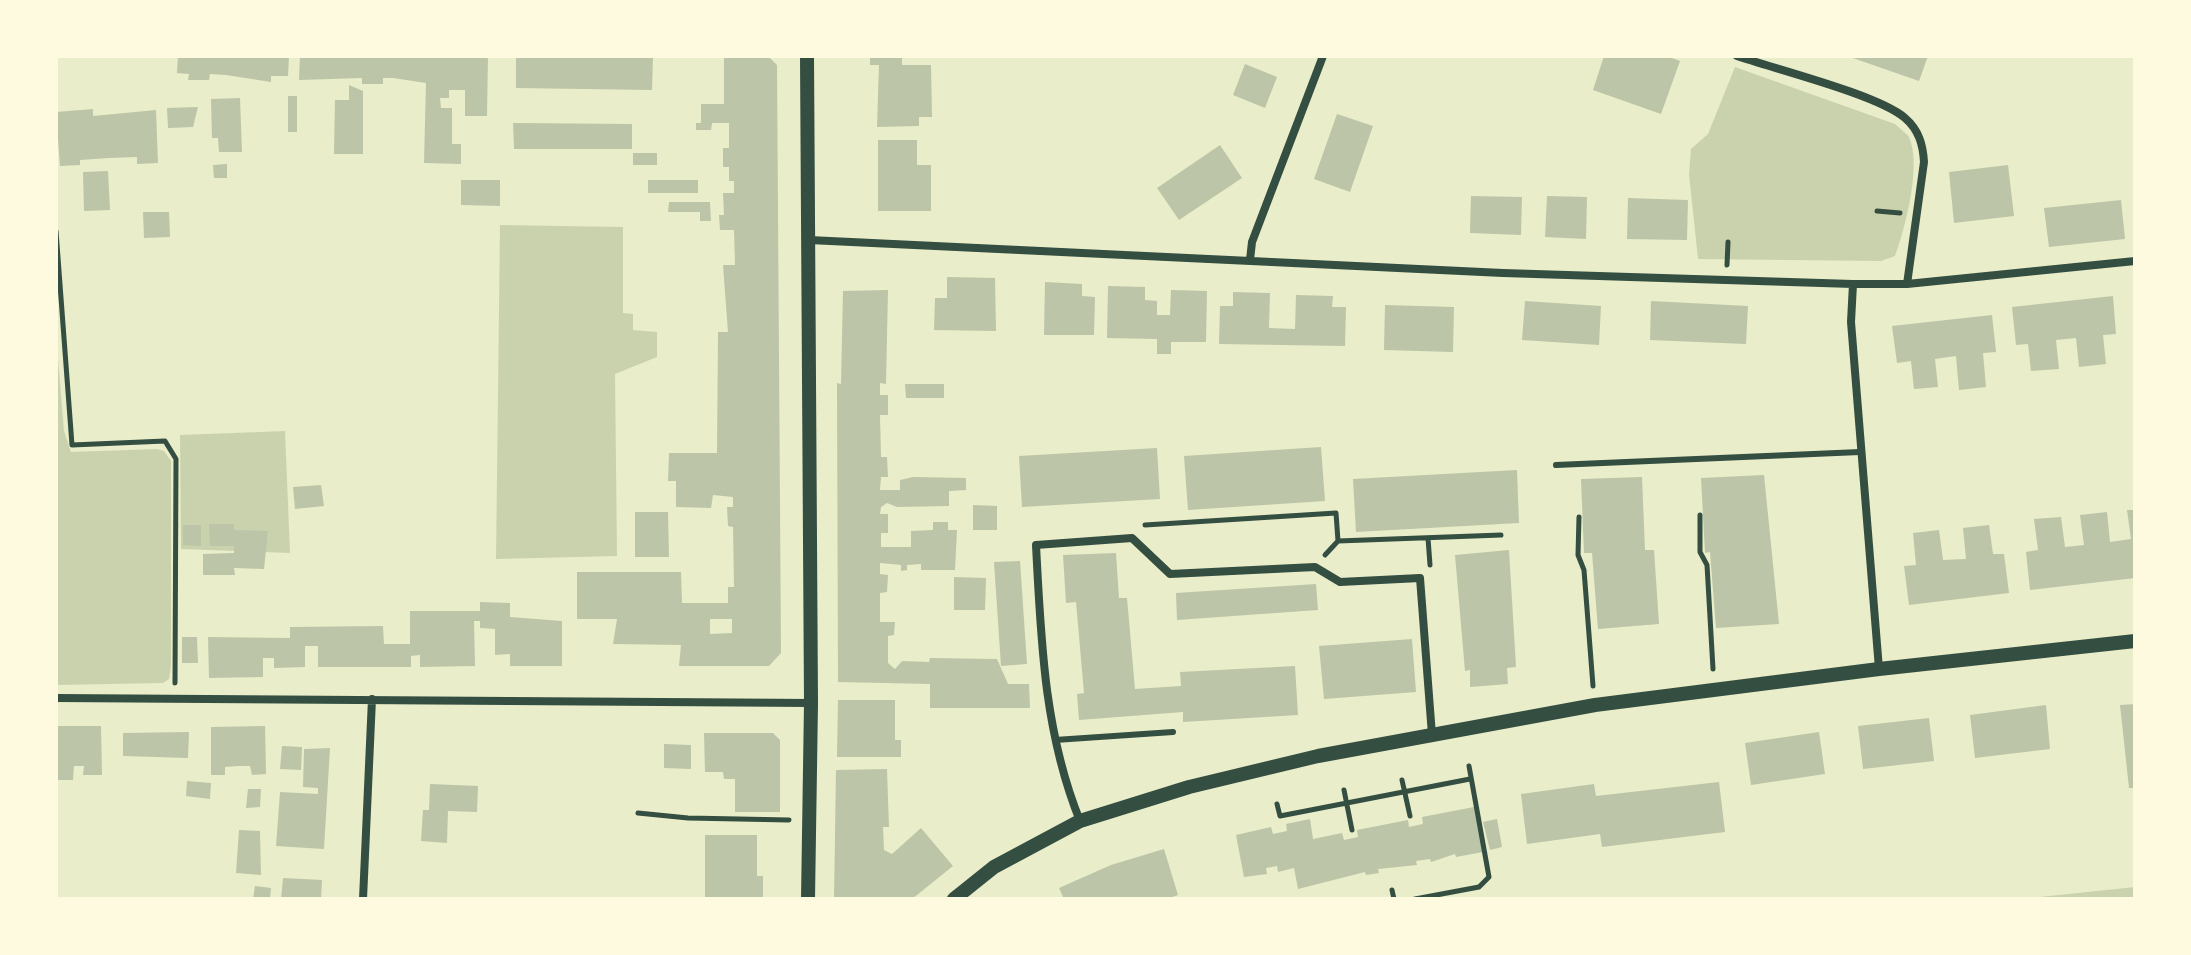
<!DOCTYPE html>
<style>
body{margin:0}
#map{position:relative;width:2191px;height:955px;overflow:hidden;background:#e9edc9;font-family:"Archivo Narrow",sans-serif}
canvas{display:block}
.frame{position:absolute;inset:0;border:58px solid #fefae0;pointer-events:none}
</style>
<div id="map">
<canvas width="2191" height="955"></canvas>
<div class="frame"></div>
</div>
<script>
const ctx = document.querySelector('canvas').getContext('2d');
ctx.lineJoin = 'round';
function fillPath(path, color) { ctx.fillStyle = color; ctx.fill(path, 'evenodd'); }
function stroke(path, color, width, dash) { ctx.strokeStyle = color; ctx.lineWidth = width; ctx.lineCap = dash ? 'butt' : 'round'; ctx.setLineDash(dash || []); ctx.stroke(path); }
fillPath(new Path2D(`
 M1735 67 1895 124C1899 128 1906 133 1909 137 1922 165 1905 229 1895 256L1881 261 1698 259 1689 174 1691 149 1708 134Z
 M500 225 623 227V313L633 314V330L657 332V357L615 374 617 556 496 559Z
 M56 335 64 431 71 452 157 449 164 451 171 461V667L169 679 163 683 56 685Z
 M285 431 290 553 181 549 180 435Z
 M2135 887V899H2021Z`), '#cad2ad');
fillPath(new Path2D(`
 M178 56H289L288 76H271V82L226 75 210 74 209 80H188L189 74 177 73Z
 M300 56H488L487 116H465V90H449V98H440L441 108H452V144H461V164L424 163 426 83 393 78H383V84H362V78L299 80Z
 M516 56H653L652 90 516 88Z
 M724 56H768L777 65 781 653 769 666H679L681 645 613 644 617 619H577V572H681L682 603H728V587H734L733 527 728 526 727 507H733V497L713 495 711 508 676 507V481H668L669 453H717L718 332H728L723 265H735L734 230H720L719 215H724L723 193H734V181H729V167H723V148H729V123H712L711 130H696V123H701V104H724ZM710 619H732V633L710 634Z
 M870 56H902V65H931L932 117H919V126L877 127 879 65H870Z
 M1604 56H1667L1680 61 1661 114 1593 90Z
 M1847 56H1928L1919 81Z
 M1245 64 1277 77 1265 108 1233 95Z
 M349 85 363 91V154H334L335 100H349Z
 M288 96H297V132H288Z
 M240 98 242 152H219L218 138H212L211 99Z
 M198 107 193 127 168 128 167 108Z
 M93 109V116L156 110 158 163 137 164V157L109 158 80 160V165L60 166 56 112Z
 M1337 114 1373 126 1350 192 1314 179Z
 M513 123 632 124V149H514Z
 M878 140H917V165H931V211H878Z
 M1220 145 1242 178 1179 220 1157 188Z
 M633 153H657V165H633Z
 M227 164V178H214L213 165Z
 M2008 165 2014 216 1954 223 1949 172Z
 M108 171 110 210 84 211 83 172Z
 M461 180H500V206L461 205Z
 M648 180H698V193H648Z
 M1471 196 1522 197 1521 235 1470 233Z
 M1547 196 1587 197 1586 239 1545 237Z
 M1628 198 1688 200 1687 240 1627 239Z
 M2121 200 2125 239 2049 247 2044 208Z
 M669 202H710L711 221H700V212H668Z
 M143 212H169L170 237 144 238Z
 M947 277 995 278 996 331 934 330 935 298H947Z
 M1045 282 1082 284V296L1095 297 1094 335H1044Z
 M1108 286 1145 287V300L1157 301V315H1170L1171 290 1207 291 1206 342H1171V354H1157V339L1107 338Z
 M888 290 886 384 880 383V395H888V415H880L881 457H887L888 477H881L880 490H900V480L913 477 966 478V490L949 491V506L897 507 887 503 881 507 880 514H888V533H881V547H911V531L933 530V522H948V530H957L955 570H921V564L907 565V570L901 571V565L880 563V574L888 575 887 592 880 593V622H895L894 635 888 636V663L895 669 902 661 929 662 930 658 997 659 1008 684H1029L1030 708H930V684L838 682 837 383 841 384 843 291Z
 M1233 292 1270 293 1269 328 1295 329 1296 295 1333 296 1332 307H1346L1345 346 1219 344 1220 306H1233Z
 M2113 296 2116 334 2103 335 2106 364 2079 367 2076 338 2056 340 2059 369 2031 371 2028 344 2016 345 2012 307Z
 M1525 301 1601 306 1599 345 1522 340Z
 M1651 301 1748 306 1746 344 1650 340Z
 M1385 305 1454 307 1453 352 1384 350Z
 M1992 315 1996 352 1983 353 1986 387 1959 390 1956 356 1935 359 1938 387 1914 389 1911 361 1897 363 1892 326Z
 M905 384H944V398H906Z
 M1321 447 1325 501 1188 510 1184 456Z
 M1157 448 1160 499 1022 507 1019 456Z
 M1517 470 1519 523 1356 532 1353 479Z
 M1764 475 1779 624 1716 628 1710 552 1705 553 1701 478Z
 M1642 477 1645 550H1654L1659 624 1598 629 1592 553H1584L1581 479Z
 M321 485 324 506 295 509 293 487Z
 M973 505 997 506V530H973Z
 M2127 510H2135V578L2030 590 2026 552 2038 550 2034 519 2061 517 2065 547 2084 545 2080 515 2107 512 2110 542 2131 539Z
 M635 512H668L669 557H635Z
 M209 524H234V530L268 531 264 569 234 568 235 575H203V554L234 553V546H210Z
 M183 525H201V546L183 545Z
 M1989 525 1993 554H2004L2009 593 1909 605 1904 566 1916 565 1913 533 1939 530 1943 560 1966 559 1963 528Z
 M1509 550 1516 667 1507 668 1508 684 1470 687V670L1465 671 1455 555Z
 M1116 553 1119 598H1127L1135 689 1181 686 1180 672 1295 666 1298 715 1183 722V712L1079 720 1077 694 1084 693 1076 602 1066 603 1063 555Z
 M1020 561 1027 664 1001 666 994 562Z
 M954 577 986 578 985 610H954Z
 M1316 584 1318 610 1177 620 1176 593Z
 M480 602 510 603V617L562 621V666H510V654L495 655V629L480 628V621H474L475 666 420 667V655L411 656V667H318V646H305V667L274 668V658H263V677L209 678 208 637 290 638V627L383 626 384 644H410V611H480Z
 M182 637H197L198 663H182Z
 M1412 639 1416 692 1324 699 1319 646Z
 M838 700H895V740H901V757H837Z
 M2135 704V788H2129L2120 705Z
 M2046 705 2050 749 1975 758 1970 715Z
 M1929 718 1934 761 1863 769 1858 726Z
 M56 726H101L102 775H83L84 766H74L73 780H56Z
 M265 726 266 774 252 775 250 766H238L225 767V775H211V727Z
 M189 732 188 758 123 756V733Z
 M1819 732 1825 774 1751 785 1745 743Z
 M704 733H773L780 740V812H735V779H724L723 772H705Z
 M664 744 691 745V769L664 768Z
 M282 746 302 747 301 770 280 769Z
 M330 748 324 849 276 846 280 792 318 794V788L303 787 304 749Z
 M887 769 889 827H883L884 850 892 854 921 828 953 866 912 899H834L836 770Z
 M187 781 211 783 210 799 186 796Z
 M1719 782 1725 832 1602 847 1600 834 1527 844 1521 794 1594 784 1596 796Z
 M430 784 478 786 477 812 448 811 447 843 421 841 423 810H429Z
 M248 789H261L260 807 246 808Z
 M1474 807 1483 852 1456 857 1455 854 1431 862 1430 859 1416 861 1417 865 1378 869 1379 873 1366 875 1365 872 1298 889 1294 868 1278 872 1277 866 1266 868 1267 874 1244 877 1236 835 1271 827 1273 834 1287 831 1286 824 1310 819 1313 839 1342 833 1344 840 1358 837 1357 830 1408 820 1409 827 1423 824 1422 817Z
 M1497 819 1502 847 1490 850 1483 822Z
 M239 830 260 831 261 875 236 873Z
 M705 835H757V876H763V899H705Z
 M1164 849 1178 895 1166 899H1064L1059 888 1111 865Z
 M283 878 322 880 321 899H281Z
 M255 886 271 888 270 899H253Z`), '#bcc5a7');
stroke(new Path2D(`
 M1877 211 1900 213
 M56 231 72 445 165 441 176 459 175 683
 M1727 265 1728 242
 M1700 515V552L1707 565 1713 669
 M1579 517 1578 555 1584 570 1593 686
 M1145 525 1336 513 1338 541 1501 535
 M1428 538 1430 565
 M1325 555 1338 541
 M1402 780 1410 816
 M1344 790 1352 830
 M1277 804 1280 816 1470 779
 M638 813 688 818 789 820
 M1392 890 1394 899
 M1415 899 1479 887 1489 877 1469 766`), '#344e41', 5);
stroke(new Path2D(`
 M1556 465 1860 452
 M1055 740 1173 732`), '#344e41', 6);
stroke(new Path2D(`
 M1737 56C1775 69 1879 95 1905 118 1919 130 1923 145 1924 162L1907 284
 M809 240 1503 273 1853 284H1907L2135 261
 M1250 260 1252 242 1323 56
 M1853 284 1851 322 1879 669
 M56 698 811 703
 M1080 821C1044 732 1041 640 1036 545L1132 538 1170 574 1315 567 1340 582 1420 578 1432 735
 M363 899 372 699`), '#344e41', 8);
stroke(new Path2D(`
 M807 56 811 703 808 899
 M954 899 994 867 1080 821 1189 787 1318 756 1595 705 1879 669 2135 641`), '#344e41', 14);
</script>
